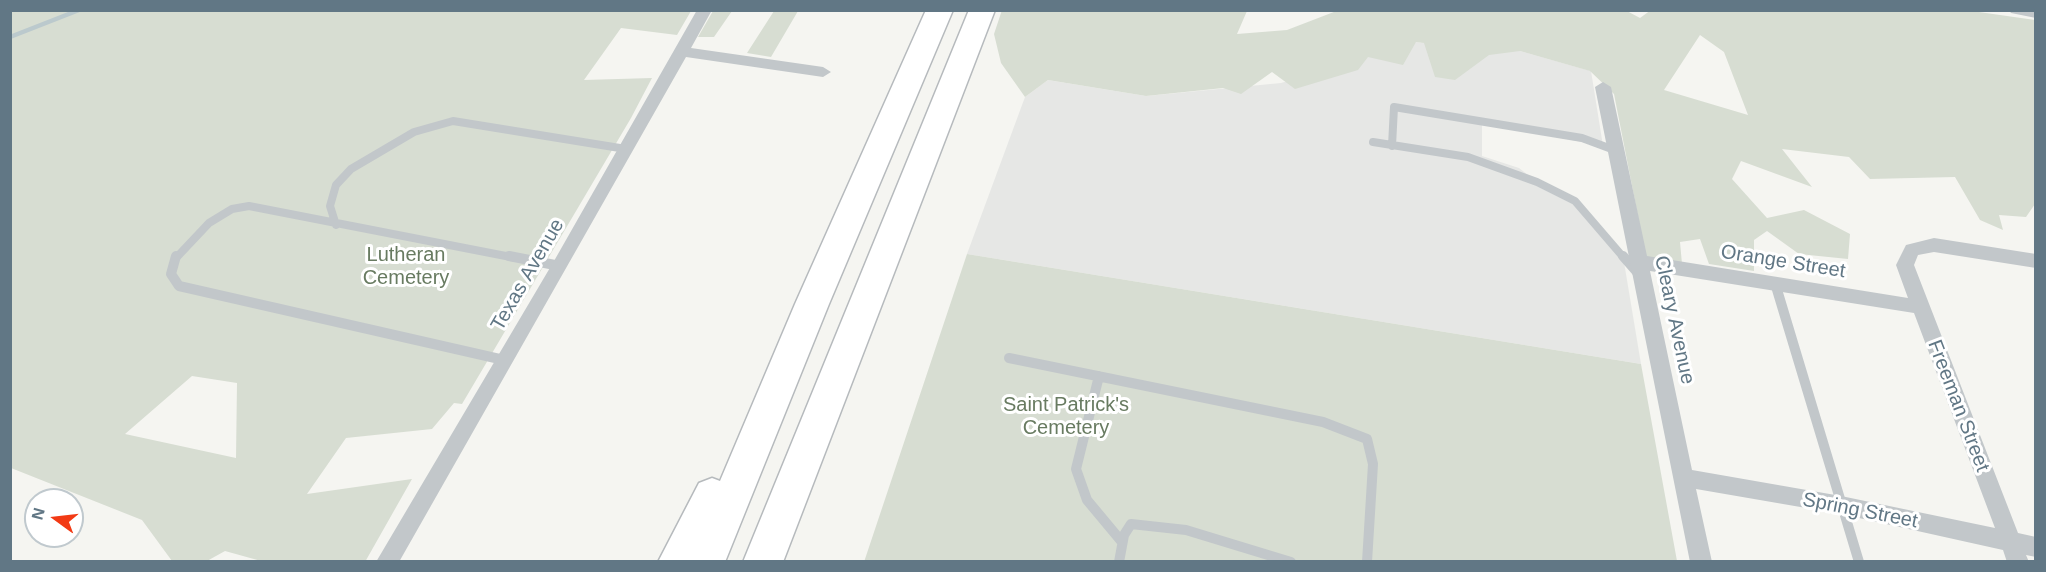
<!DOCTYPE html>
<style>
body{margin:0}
#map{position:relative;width:2046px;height:572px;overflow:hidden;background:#f5f5f1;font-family:Arial,sans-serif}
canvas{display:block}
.frame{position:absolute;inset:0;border:12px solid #617785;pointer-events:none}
.north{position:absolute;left:24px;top:488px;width:60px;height:60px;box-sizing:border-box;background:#fff;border:2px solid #c0c9ce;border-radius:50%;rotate:285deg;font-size:16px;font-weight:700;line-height:24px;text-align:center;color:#617785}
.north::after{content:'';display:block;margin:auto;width:21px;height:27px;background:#f23a14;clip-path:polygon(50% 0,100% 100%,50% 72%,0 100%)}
</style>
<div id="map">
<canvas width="2046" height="572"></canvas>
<div class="frame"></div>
<div class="north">N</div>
</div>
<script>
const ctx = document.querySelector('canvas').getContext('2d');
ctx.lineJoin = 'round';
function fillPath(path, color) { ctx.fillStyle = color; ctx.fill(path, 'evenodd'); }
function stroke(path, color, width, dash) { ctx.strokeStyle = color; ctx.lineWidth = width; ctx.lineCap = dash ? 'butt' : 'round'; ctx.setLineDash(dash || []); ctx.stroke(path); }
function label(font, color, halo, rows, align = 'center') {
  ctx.font = font + ' Arial,sans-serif'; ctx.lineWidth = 6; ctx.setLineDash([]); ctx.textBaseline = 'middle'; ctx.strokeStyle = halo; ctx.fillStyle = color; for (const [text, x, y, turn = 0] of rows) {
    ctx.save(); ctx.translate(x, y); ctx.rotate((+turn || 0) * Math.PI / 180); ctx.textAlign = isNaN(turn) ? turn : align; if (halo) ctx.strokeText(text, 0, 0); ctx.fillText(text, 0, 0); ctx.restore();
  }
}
fillPath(new Path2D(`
 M1416 42 1520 51 1591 71 1603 146 1482 123V156L1519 168 1537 182 1575 201 1623 256 1641 364 967 254 1025 97 1048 80 1146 96 1281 83Z`), '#e6e7e5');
fillPath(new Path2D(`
 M1002 10 1247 11 1237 34 1287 30 1339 10H1625L1640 18 1651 10H1965L2035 20V204L2026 217 1999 215 2003 230 1980 220 1955 177 1870 179 1849 157 1782 149 1812 187 1741 161 1732 179 1767 218 1804 210 1850 234 1848 259 1799 254 1767 231 1754 240V271L1709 264 1700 239 1680 242 1682 264 1646 257 1614 94 1590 71 1520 51 1489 55 1455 80 1435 77 1424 43 1416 42 1403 65 1368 57 1358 70 1295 89 1272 72 1241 94 1223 88 1146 96 1048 80 1025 97 1001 63 994 34ZM1700 35 1724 52 1748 115 1664 90Z
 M10 11H691L677 35 621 28 584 80 652 78 631 118 462 404 454 403 432 429 346 438 307 494 412 479 365 562 261 561 225 551 207 561H172L142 520 11 468ZM192 376 237 383 236 458 125 434Z
 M713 11H732L714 37H698Z
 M774 11H798L771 57 747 53Z
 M967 254 1641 364 1677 561 864 562Z`), '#d7ddd2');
stroke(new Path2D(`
 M10 37 79 10`), '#bbc9cd', 4.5);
const motorway = new Path2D(`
 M926 10H953L829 304 725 562H658L699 483 712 478 720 481 795 304Z
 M969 10H995L783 562H743Z`);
stroke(motorway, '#b6babd', 3);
stroke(new Path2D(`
 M1373 142 1468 157 1537 182 1575 201 1624 258
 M1392 146 1394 107 1582 138 1617 151
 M336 225 330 206 336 185 351 169 414 132 453 121 626 149
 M176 258 209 223 232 209 249 206 516 258`), '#c2c7ca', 8);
stroke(new Path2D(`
 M176 256 171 274 179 286 504 360
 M509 256 560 266
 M1623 256 1637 272
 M1775 283 1859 562
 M1009 358 1323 422 1367 439 1373 464 1367 562
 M1099 376 1076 469 1087 500 1122 542
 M1119 562 1124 535 1131 524 1186 530 1291 562`), '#c2c7ca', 10);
fillPath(new Path2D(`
 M697 10H712L691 48 823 67 831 72 823 77 686 57 399 562H376L554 261Z
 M2009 10H2036V18L2011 13Z
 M1603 82 1611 87 1647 256 1908 298 1896 265 1906 245 1934 238 2036 254V268L1934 252 1918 255 1914 265 2018 533 2036 537V557L2026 555 2029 562H2007L2003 550 1841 514 1696 489 1712 562H1690L1595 87ZM1650 271 1914 313 1995 528 1841 496 1692 470Z`), '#c2c7ca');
fillPath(motorway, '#fff');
label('20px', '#687b61', '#fff', [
 ["Lutheran",406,255],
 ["Cemetery",406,278],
 ["Saint Patrick's",1066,405],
 ["Cemetery",1066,428]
]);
label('20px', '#617785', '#fff', [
 ["Orange Street",1783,262,9],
 ["Texas Avenue",528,275,-60],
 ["Cleary Avenue",1674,320,78],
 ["Freeman Street",1958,406,69],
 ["Spring Street",1860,511,11]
]);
</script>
